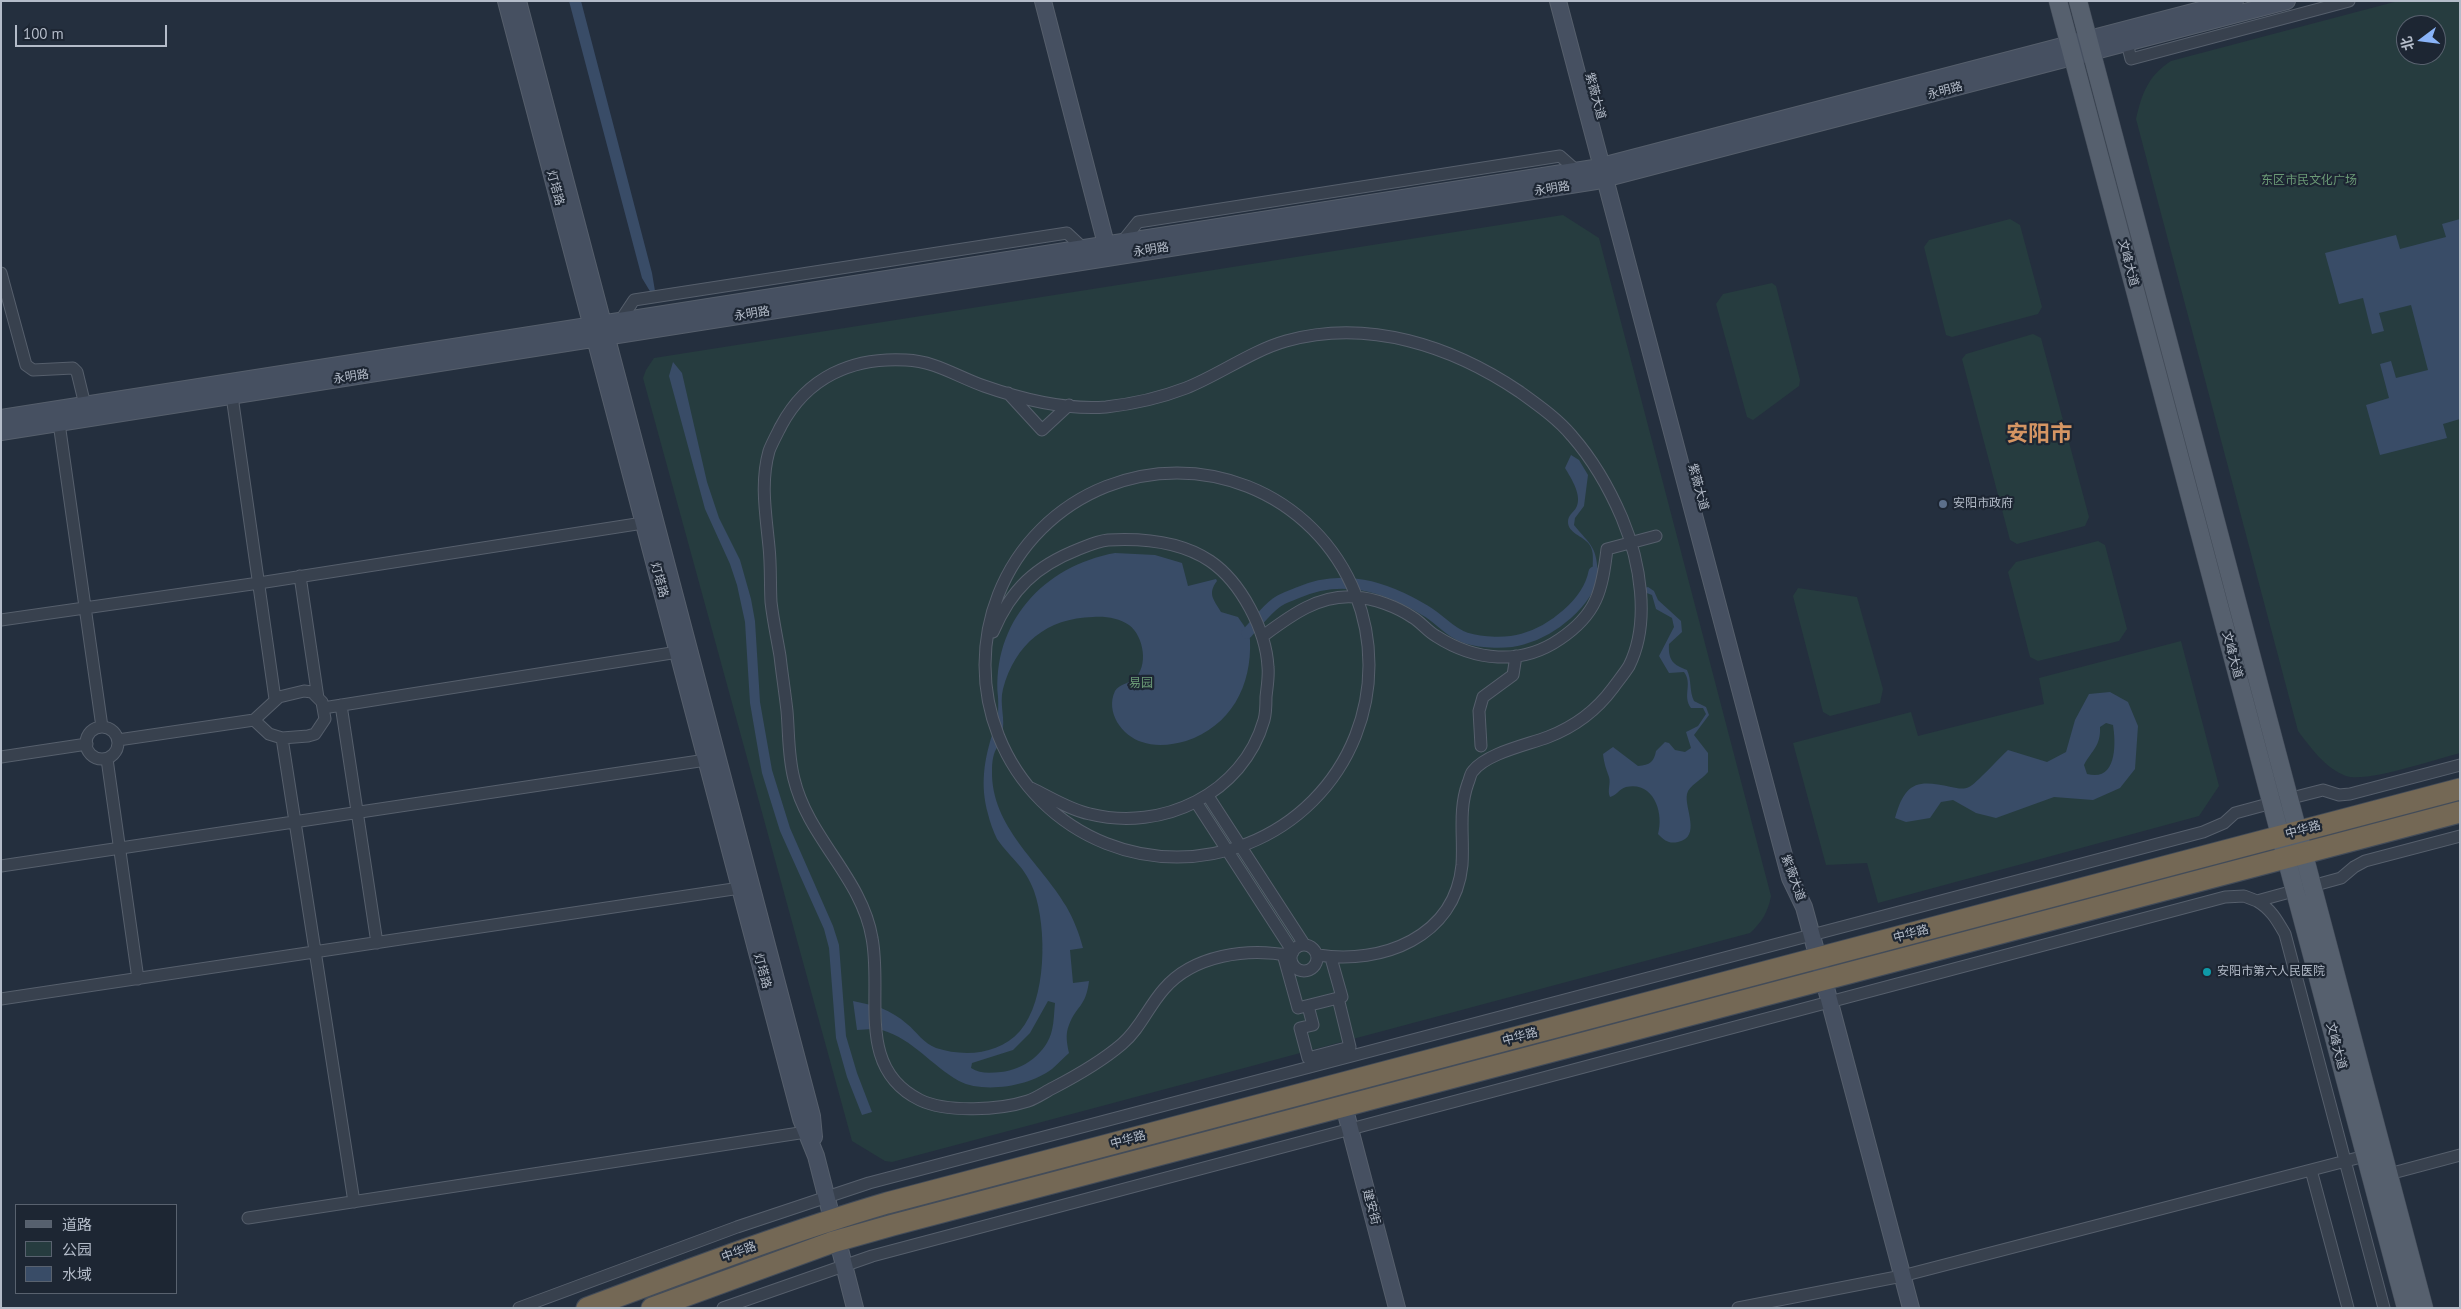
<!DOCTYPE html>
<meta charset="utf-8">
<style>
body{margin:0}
#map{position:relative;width:2461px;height:1309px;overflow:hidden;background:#242f3e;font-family:"PT Sans","Noto Sans SC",sans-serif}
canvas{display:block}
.frame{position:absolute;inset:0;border:2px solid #b4bcc9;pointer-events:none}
.legend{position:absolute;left:15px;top:1204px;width:162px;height:90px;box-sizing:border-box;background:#1d2633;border:1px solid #59626f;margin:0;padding:6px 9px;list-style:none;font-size:15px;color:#b4bcc9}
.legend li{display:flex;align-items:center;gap:10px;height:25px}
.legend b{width:25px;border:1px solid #59626f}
.north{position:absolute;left:2396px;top:15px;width:50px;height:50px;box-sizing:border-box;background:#1d2633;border:1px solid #59626f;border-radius:50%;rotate:255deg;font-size:14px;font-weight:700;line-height:20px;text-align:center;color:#b4bcc9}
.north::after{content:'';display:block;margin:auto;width:18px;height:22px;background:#8ab4f8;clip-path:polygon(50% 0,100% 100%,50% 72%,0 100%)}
.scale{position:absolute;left:15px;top:25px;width:152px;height:22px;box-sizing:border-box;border:2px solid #b4bcc9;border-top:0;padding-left:6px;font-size:15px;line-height:18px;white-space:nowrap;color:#b4bcc9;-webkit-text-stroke:4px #1d2633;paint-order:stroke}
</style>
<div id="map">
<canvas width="2461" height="1309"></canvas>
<div class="frame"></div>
<ul class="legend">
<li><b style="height:6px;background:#56606e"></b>道路</li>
<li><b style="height:14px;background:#263c3f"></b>公园</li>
<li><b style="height:14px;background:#394c67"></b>水域</li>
</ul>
<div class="north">北</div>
<div class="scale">100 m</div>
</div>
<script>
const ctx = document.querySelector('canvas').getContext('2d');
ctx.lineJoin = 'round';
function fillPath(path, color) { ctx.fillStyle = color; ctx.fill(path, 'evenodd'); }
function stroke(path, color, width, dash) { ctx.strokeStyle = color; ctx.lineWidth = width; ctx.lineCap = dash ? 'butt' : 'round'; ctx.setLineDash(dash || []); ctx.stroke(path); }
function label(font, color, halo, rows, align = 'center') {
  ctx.font = font + ' "PT Sans","Noto Sans SC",sans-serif'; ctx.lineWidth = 4.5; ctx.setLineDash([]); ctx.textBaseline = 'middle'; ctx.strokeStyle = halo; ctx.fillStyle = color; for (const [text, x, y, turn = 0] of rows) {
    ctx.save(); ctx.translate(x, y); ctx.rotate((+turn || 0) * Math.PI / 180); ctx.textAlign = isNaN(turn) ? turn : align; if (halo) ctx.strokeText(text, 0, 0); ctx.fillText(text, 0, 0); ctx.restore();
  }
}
fillPath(new Path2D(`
 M2398 1H2460V753C2436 759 2367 783 2346 776 2325 768 2311 748 2298 731L2136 119C2142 93 2148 76 2171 61ZM2406 25H2436V55H2406Z
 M1563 215 1599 238 1771 896C1768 912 1762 922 1750 933L892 1162 885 1161 852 1141 643 378 646 370 654 358Z
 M2010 219 2020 225 2042 307 2038 314 1952 337 1946 335 1924 247 1929 240Z
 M1772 283 1776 286 1800 380 1799 386 1753 420 1747 417 1716 304 1723 294Z
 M2033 334 2041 338 2089 517 2085 526 2017 544 2010 540 1962 359 1966 354Z
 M2098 541 2105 545 2127 629 2119 641 2038 661 2030 657 2008 572 2016 562Z
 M1798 588 1857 597 1883 689 1880 703 1830 716 1823 712 1793 596Z
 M2181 641 2219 786 2199 816 1878 903 1867 863 1826 865 1793 743 1911 712 1918 736 2044 704 2039 678Z`), '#263c3f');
fillPath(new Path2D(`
 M569 1H581L652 273 657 303 642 278Z
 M2460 219V419L2443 424 2447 438 2380 455 2366 405 2389 398 2380 364 2391 361 2396 378 2428 370 2411 305 2379 313 2384 331 2372 334 2363 298 2339 304 2325 253 2396 235 2400 249 2446 237 2442 224Z
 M673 362 682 373 707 482 719 518 740 560 751 599 755 621 760 702 772 770 790 828 833 926 839 945 846 1036 857 1073 872 1112 862 1115 847 1077 836 1038 829 948 824 929 780 831 762 773 750 703 745 622 737 585 730 564 705 509 669 376Z
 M1571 455 1579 460 1588 475 1584 506 1575 518 1574 525C1591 546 1596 545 1598 573L1593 570C1592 561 1595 552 1589 544 1583 536 1568 533 1568 522 1568 515 1573 513 1576 508 1583 496 1571 478 1565 468Z
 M1115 553 1155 555 1182 563 1188 586 1216 579 1217 581C1207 594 1214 600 1221 612L1238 617C1242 623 1250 633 1250 640 1252 686 1231 726 1186 741 1173 745 1155 747 1142 742 1122 736 1105 712 1115 691 1119 684 1128 684 1134 679 1149 667 1144 636 1129 625 1119 618 1105 616 1093 617 1047 618 1015 644 1003 689 999 704 1006 720 1002 734 996 722 999 711 998 697 992 623 1043 566 1115 553Z
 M1648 587 1654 591 1658 600 1681 621 1682 632 1669 644C1668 660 1673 665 1687 670 1692 681 1689 691 1694 701L1706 707 1709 715 1694 735 1708 753V772C1702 780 1689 785 1687 794 1684 808 1702 837 1678 842 1669 844 1665 841 1658 834 1664 813 1654 781 1626 787 1619 789 1616 796 1610 797 1607 790 1611 784 1609 777 1606 769 1604 763 1603 754L1613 747 1638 766C1650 765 1654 762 1656 751L1665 742 1669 743 1675 750 1685 752 1691 748 1686 732 1698 726 1706 714 1703 708H1691C1682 696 1693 684 1684 672L1669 673 1659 656 1674 627 1672 618 1656 609 1652 595 1644 592V588Z
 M2110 692 2128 702 2138 726 2135 769 2120 788 2093 800 2054 797 1996 818 1976 813 1953 800 1941 802 1930 818 1906 822 1895 818C1905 783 1916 779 1951 787 1957 788 1963 790 1969 787 1976 784 1999 758 2008 750L2047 762 2066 752 2075 720 2089 694ZM2106 723 2113 725C2116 744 2117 782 2087 774L2084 765C2092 750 2101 746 2100 727Z
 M993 732 998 746C993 753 992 762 992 771 991 827 1040 862 1066 906 1074 920 1079 933 1083 948L1070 950 1073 983 1089 981C1086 1007 1076 1006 1069 1025 1065 1034 1067 1044 1069 1053 1063 1058 1058 1064 1052 1069 1030 1086 984 1094 959 1081 932 1066 913 1039 882 1030L881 1008C891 1012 899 1017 907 1024 917 1032 923 1043 936 1048 964 1057 999 1055 1020 1031 1047 1000 1047 928 1034 891 1025 866 1011 859 997 839 993 831 990 822 988 814 980 785 984 760 993 732ZM1048 1001 1055 1003C1054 1012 1054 1022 1052 1030 1047 1053 1023 1070 1001 1072 990 1073 980 1074 971 1068L972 1063 1013 1050 1030 1033Z
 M853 1001 871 1005 872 1029 857 1030Z`), '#394c67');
stroke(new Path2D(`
 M1247 633C1257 623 1265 611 1276 603 1282 598 1290 596 1297 593 1342 573 1385 586 1426 611 1440 619 1450 633 1466 638 1482 643 1507 644 1523 639 1552 631 1588 603 1594 572`), '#394c67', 11);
const street = new Path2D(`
 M2127 43 2131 59 2349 1
 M1122 242 1138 222 1560 156 1577 171
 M1 273 26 365 33 370 73 368 77 372 85 405
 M620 321 634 300 1067 233 1083 248
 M1008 393 1042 430 1069 405
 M232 396 275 699
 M59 423 102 727
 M985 665a192 192 0 1 1 384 0a192 192 0 1 1-384 0Z
 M300 576 318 698
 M1 620 259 583 643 523
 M993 632C1011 589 1036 566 1079 549 1089 545 1098 541 1108 540 1143 538 1180 541 1210 561 1241 582 1266 630 1268 667 1269 677 1267 687 1266 697 1266 704 1266 713 1264 720 1243 794 1162 832 1090 814 1070 810 1050 797 1031 788
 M1263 636C1290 616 1319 594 1355 597 1374 598 1397 607 1412 617 1421 622 1427 631 1436 636 1475 661 1521 666 1560 639 1597 614 1602 591 1607 549L1656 536
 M341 705 377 943
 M323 708 678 652
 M86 743a16 16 0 1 1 32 0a16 16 0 1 1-32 0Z
 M282 738 354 1202
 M118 740 254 720 279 697 304 691 312 692 322 702 325 719 315 734 308 736 282 738 269 734 254 720
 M1481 746 1479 711 1483 697 1513 675 1516 656
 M1 757 87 744
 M107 759 138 979
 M1208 796 1304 944
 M1196 802 1293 952
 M1 866 706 760
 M2257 901C2271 909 2277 920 2285 934L2384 1308
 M1291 958a13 13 0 1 1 26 0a13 13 0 1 1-26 0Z
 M1283 954 1298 1008 1342 997 1331 958
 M1291 956C1248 947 1193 955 1164 989 1148 1007 1140 1029 1122 1044 1101 1062 1078 1075 1053 1088 1045 1092 1037 1098 1028 1101 1000 1110 947 1113 920 1100 855 1068 883 995 872 938 862 878 808 838 794 779 788 756 789 734 787 711 785 693 782 674 780 656 777 638 773 620 771 602 770 583 771 565 769 547 766 515 760 483 769 451 771 445 778 432 781 426 807 377 852 357 906 360 935 361 958 377 984 386 1021 399 1067 410 1106 407 1133 404 1160 398 1186 388 1219 375 1251 351 1286 341 1368 318 1452 346 1520 392 1538 405 1558 419 1572 436 1593 460 1610 490 1622 518 1640 561 1651 622 1629 666 1624 674 1618 681 1613 688 1596 711 1574 727 1548 737 1527 745 1487 753 1473 771 1470 774 1470 779 1468 783 1458 811 1464 837 1462 865 1455 937 1382 965 1318 955
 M1 999 740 888
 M1308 1006 1313 1025 1300 1028 1308 1058 1350 1047 1338 998
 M2311 1170 2348 1308
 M2389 1174 2460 1155
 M248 1218 806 1132
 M519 1308 737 1227 869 1183 2203 832 2224 823 2235 813 2272 803 2323 790 2339 795 2350 794 2460 765
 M723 1308 872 1256 2225 897 2244 896 2257 901 2341 878 2354 867 2365 861 2460 836
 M1738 1308 1902 1276 2365 1156`);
const secondary = new Path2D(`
 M506 1 801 1119 816 1156 855 1308
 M518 1 812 1116 814 1137
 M1043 1 1106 244
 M1558 1 1790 878 1804 907 1818 958 1911 1308
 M1 418 1594 168 2235 1
 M1 432 1596 181 2287 1
 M1344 1106 1397 1308`);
const primary = new Path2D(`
 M2058 1 2406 1308
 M2078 1 2424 1308`);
const highway = new Path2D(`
 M587 1308C686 1271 785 1233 887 1203L2460 789
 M652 1308 833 1242 893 1225 2460 812`);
stroke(street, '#565f6c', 13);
stroke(secondary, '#565f6c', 18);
stroke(primary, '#414a57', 19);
stroke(highway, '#434c59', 23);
stroke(street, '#38414e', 11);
stroke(secondary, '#465061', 16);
stroke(primary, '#56606e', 18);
stroke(highway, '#746855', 21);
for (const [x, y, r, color] of [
 [1943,504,5,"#5c6f8a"],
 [2207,972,5,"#0f9aa8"]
]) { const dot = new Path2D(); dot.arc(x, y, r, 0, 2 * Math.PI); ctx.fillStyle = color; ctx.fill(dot); stroke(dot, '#1d2633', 2); }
label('12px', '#b4bcc9', '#1d2633', [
 ["永明路",1945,91,-15],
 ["紫薇大道",1595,96,75],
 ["灯塔路",555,188,75],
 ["永明路",1552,189,-9],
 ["永明路",1151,250,-9],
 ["文峰大道",2128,263,75],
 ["永明路",752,314,-9],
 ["永明路",351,377,-9],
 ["紫薇大道",1698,487,75],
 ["灯塔路",659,580,75],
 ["文峰大道",2232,655,75],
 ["中华路",2303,830,-15],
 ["紫薇大道",1793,878,70],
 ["中华路",1911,934,-15],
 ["灯塔路",762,971,75],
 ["中华路",1520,1037,-15],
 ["文峰大道",2336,1046,75],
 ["中华路",1128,1140,-15],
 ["建安街",1371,1207,75],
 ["中华路",739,1252,-20]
]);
label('12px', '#6b9a76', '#1d2633', [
 ["东区市民文化广场",2309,181],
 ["易园",1141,684]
]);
label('12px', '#b4bcc9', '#1d2633', [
 ["安阳市政府",1953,504],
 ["安阳市第六人民医院",2217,972]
], 'left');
label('bold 22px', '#d59563', '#1d2633', [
 ["安阳市",2039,435]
]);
</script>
